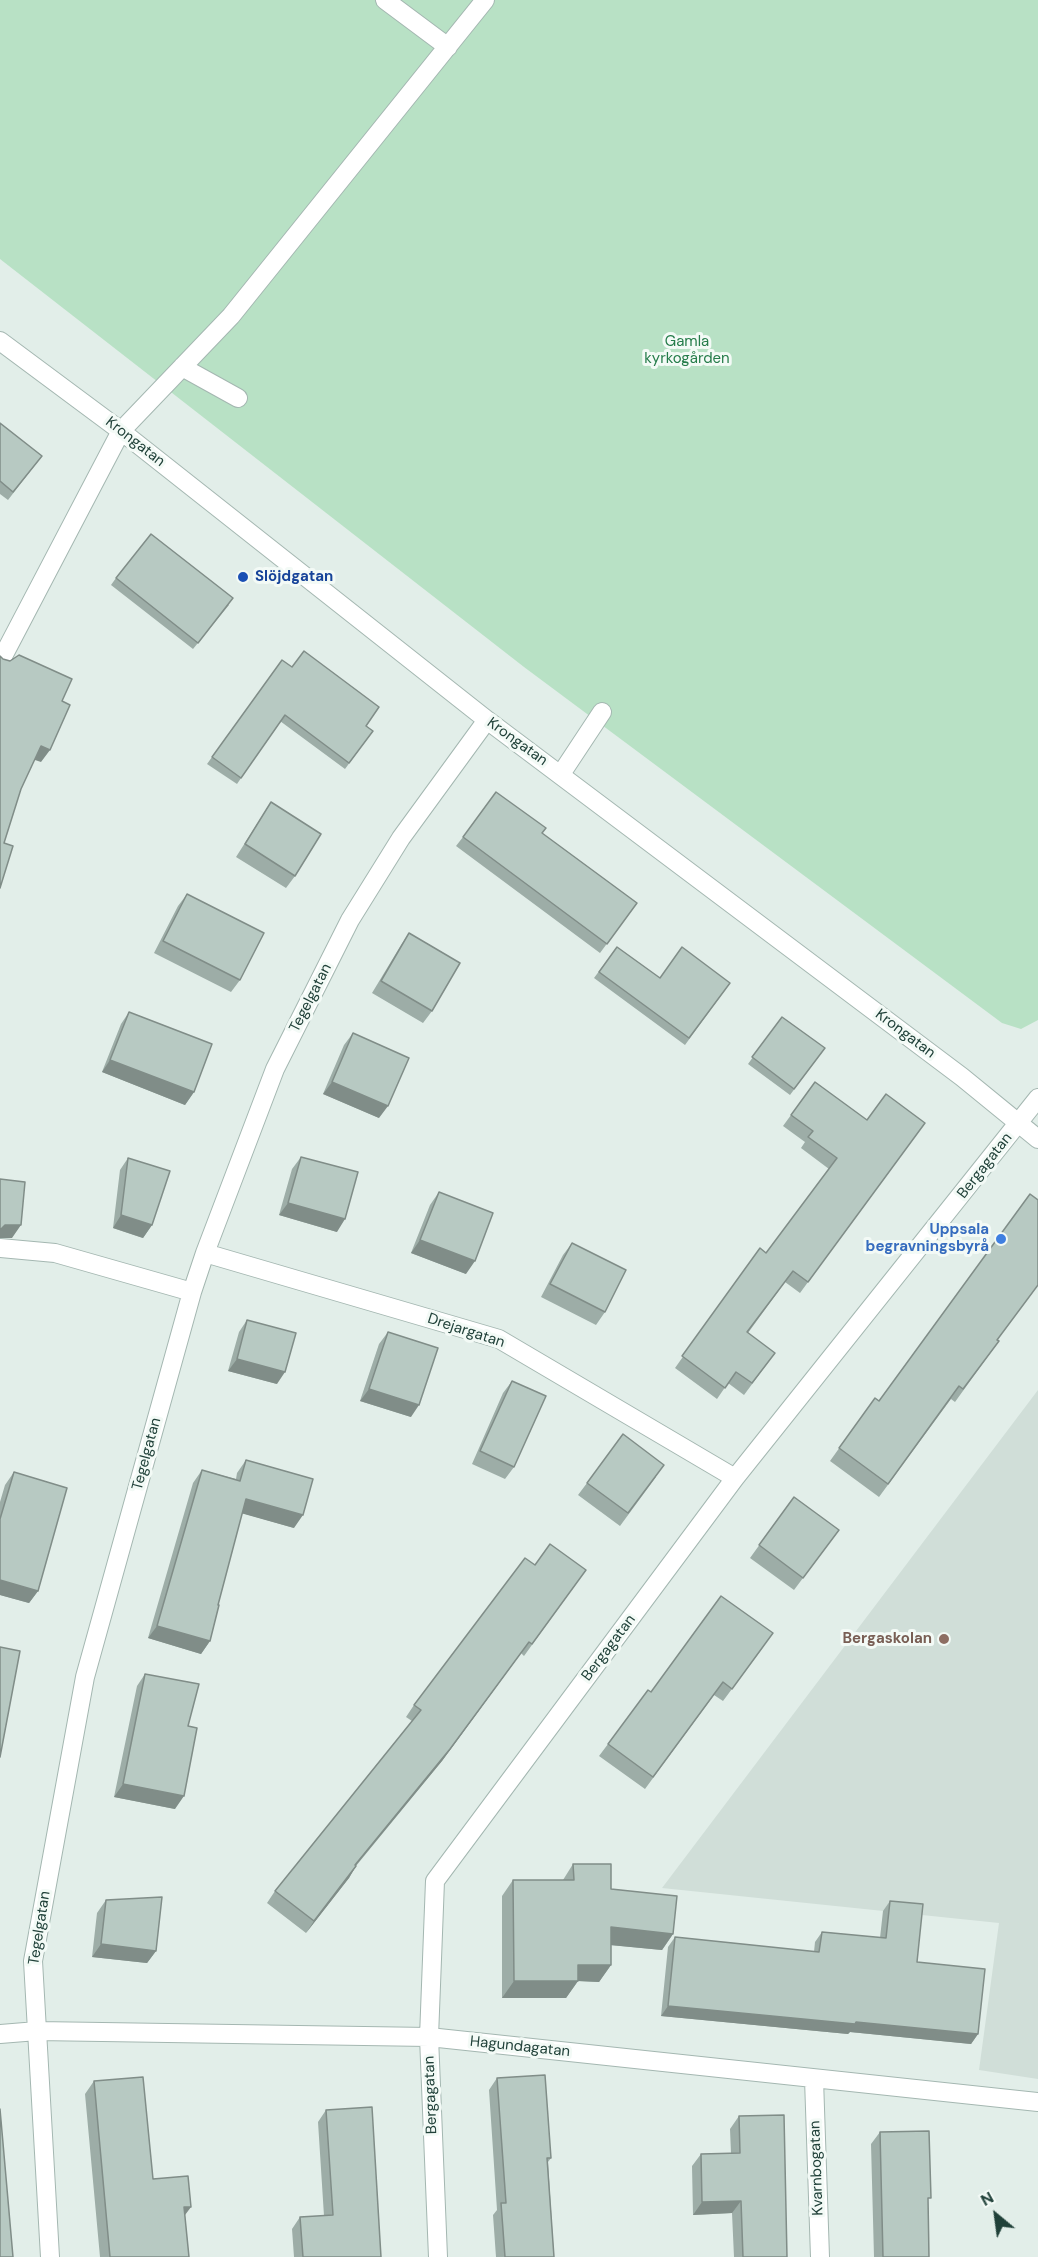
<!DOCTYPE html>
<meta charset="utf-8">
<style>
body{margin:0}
#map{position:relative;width:1038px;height:2257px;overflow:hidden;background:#e2eee9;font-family:"DM Sans",sans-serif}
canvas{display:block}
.north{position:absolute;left:966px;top:2185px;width:60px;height:60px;-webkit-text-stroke:4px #f3faf6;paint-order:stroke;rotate:331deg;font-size:16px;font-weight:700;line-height:24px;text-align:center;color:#204139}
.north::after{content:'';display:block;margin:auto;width:21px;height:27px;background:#204139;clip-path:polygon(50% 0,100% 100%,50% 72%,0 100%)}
</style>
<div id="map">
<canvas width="1038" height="2257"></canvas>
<div class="north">N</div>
</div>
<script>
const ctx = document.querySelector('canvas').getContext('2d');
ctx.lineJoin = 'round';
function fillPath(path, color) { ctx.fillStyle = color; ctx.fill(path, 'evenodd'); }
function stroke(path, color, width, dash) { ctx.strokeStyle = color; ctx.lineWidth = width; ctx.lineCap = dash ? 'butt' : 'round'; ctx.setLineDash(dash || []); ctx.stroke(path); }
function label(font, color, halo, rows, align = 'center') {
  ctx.font = font + ' "DM Sans",sans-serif'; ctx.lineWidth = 6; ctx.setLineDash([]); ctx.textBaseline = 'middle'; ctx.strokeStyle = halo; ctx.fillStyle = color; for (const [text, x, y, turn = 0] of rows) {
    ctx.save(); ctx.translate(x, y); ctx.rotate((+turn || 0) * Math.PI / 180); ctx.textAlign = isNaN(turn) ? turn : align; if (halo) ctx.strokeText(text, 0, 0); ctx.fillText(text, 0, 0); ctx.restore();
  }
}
fillPath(new Path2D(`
 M1038 1390V2079L979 2070 999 1923 662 1888Z`), '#d0ded8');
fillPath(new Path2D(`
 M0 0H1038V1020L1021 1029 1002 1023 524 667 0 259Z`), '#b8e1c5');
const minor = new Path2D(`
 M385 0 448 47
 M0 341 121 431 487 720 962 1077 1038 1139
 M182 367 238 398
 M0 662 121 431 231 316 485 0
 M561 774 602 712
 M0 1248 55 1253 192 1292
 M205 1253 499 1339 735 1478
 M0 2034 37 2031 429 2037 1038 2102
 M814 2079 820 2257
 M50 2257 33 1961 85 1677 192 1292 205 1253 275 1069 350 920 401 838 487 720
 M438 2257 429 2037 435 1881 735 1478 1038 1098`);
stroke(minor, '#a4b7b1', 20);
stroke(minor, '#fff', 18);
fillPath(new Path2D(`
 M0 423 42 456 8 500 0 494Z
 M116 578 229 605 193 649 111 585Z
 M282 660 373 731 345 769 280 721 237 784 207 764Z
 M271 802 295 876 286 888 236 857Z
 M542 833 637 903 600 953 456 846 463 837Z
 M187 894 240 980 231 992 154 953 178 906Z
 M409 933 432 1011 423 1023 372 993 401 945Z
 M617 947 660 978 730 983 685 1045 594 978Z
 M129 1012 194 1092 185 1105 102 1072 121 1024Z
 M782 1017 825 1048 790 1095 748 1064Z
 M353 1033 379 1118 323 1094 344 1045Z
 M815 1082 867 1120 925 1123 800 1293 785 1282 748 1333 775 1353 767 1364 744 1395 728 1383 717 1399 675 1368 760 1248 766 1253 829 1169 801 1148 805 1142 783 1126Z
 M301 1157 337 1232 279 1215 292 1169Z
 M128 1158 152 1225 143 1238 113 1228 120 1170Z
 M439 1192 466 1274 411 1253 430 1205Z
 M572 1243 605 1312 596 1325 541 1297 563 1255Z
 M247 1320 277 1384 228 1371 239 1332Z
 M388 1332 411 1417 360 1401 379 1344Z
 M998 1340 999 1341 955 1402 951 1399 879 1497 830 1461 875 1398 879 1401Z
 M512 1381 514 1467 505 1479 472 1464 503 1393Z
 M246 1460 294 1528 242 1513 218 1605 210 1641 201 1654 148 1638 193 1483 202 1470 236 1479 237 1473Z
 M14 1472 38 1591 29 1603 0 1595V1502L5 1485Z
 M656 1477 620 1526 578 1495 587 1483Z
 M794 1497 839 1530 794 1590 750 1558Z
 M535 1565 586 1570 524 1656 521 1653 442 1761 356 1866 349 1878 306 1933 267 1903 275 1891 412 1721 406 1717 414 1705Z
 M764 1646 723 1701 714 1695 645 1789 599 1756 608 1744 651 1692Z
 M145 1674 188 1726 175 1809 114 1797 137 1686Z
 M573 1864 611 1889 673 1934 662 1950 611 1945V1965L599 1982 578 1981 566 1998H502V1896L513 1880H563Z
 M106 1900 156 1951 147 1963 92 1957 97 1913Z
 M890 1901 917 1962 978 2034 971 2044 850 2032 848 2034 661 2016 668 1947 675 1937 814 1952 815 1942 822 1932 880 1938 883 1911Z
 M497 2078 551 2158 548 2162 554 2257H496L493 2215 497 2210 489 2090Z
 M94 2081 153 2179 185 2215 189 2257H100L85 2094Z
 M326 2110 381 2257H294L292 2229 300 2217 324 2216 318 2122Z
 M739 2116 787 2257H734L732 2213 693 2215 692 2166 701 2154 731 2153 730 2129Z
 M880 2132 928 2203 929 2257H874L871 2144Z`), '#9dada7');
fillPath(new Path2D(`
 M41 746 50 750 41 762 32 759Z
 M110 1060 194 1092 185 1105 102 1072Z
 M332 1082 388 1106 379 1118 323 1094Z
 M288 1203 345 1219 337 1232 279 1215Z
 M121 1215 152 1225 143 1238 113 1228Z
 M5 1225H21L12 1238H0V1230Z
 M420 1240 475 1261 466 1274 411 1253Z
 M237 1359 285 1372 277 1384 228 1371Z
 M369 1389 419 1405 411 1417 360 1401Z
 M246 1499 303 1515 294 1528 237 1512Z
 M0 1580 38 1591 29 1603 0 1595Z
 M157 1626 210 1641 201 1654 148 1638Z
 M521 1653 442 1761 347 1876 355 1865Z
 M123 1784 184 1796 175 1809 114 1797Z
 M356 1866 349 1878 306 1933 314 1921Z
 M611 1927 673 1934 662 1950 599 1944Z
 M101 1944 156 1951 147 1963 92 1957Z
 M578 1965H611L599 1982 578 1981 566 1998H502L514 1981Z
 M668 2006 856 2022 978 2034 971 2044 850 2032 848 2034 661 2016Z
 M741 2201 732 2213 693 2215 702 2202Z
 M184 2207H191L182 2219Z`), '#808d88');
const building = new Path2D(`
 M0 423 42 456 13 492 0 481Z
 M151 534 233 598 198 643 116 578Z
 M304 651 379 707 366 726 373 731 349 763 285 715 241 778 212 757 282 660 292 667Z
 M19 655 72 679 62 701 70 705 50 750 41 746 21 789 4 843 13 846 0 888V656L3 659 10 661Z
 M496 792 546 828 542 833 637 903 607 944 463 837Z
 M271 802 321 834 295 876 245 844Z
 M187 894 264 933 240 980 163 941Z
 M409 933 460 963 432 1011 381 981Z
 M617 947 660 978 682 947 730 983 689 1038 599 972Z
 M129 1012 212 1044 194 1092 110 1060Z
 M782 1017 825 1048 794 1089 752 1057Z
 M353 1033 409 1058 388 1106 332 1082Z
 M815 1082 867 1120 886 1094 925 1123 808 1282 793 1271 747 1332 775 1353 752 1383 736 1372 725 1388 682 1356 760 1248 766 1253 837 1158 808 1137 813 1131 791 1115Z
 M301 1157 358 1172 345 1219 288 1203Z
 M128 1158 170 1171 152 1225 121 1215Z
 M0 1179 25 1182 21 1225H5L0 1230Z
 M439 1192 493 1213 475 1261 420 1240Z
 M1030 1194 1038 1200V1285L997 1340 999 1341 963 1389 959 1386 888 1484 839 1448 875 1398 879 1401Z
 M572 1243 626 1270 605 1312 550 1284Z
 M247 1320 296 1333 285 1372 237 1359Z
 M388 1332 438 1348 419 1405 369 1389Z
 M512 1381 546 1396 514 1467 480 1451Z
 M623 1434 664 1465 628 1513 587 1483Z
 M246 1460 313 1479 303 1515 246 1499 218 1605H219L210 1641 157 1626 202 1470 240 1481Z
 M14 1472 67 1488 38 1591 0 1580V1519Z
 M794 1497 839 1530 803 1578 759 1545Z
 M550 1544 586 1570 532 1644 529 1642 450 1749 355 1865 356 1866 314 1921 275 1891 421 1710 414 1705 525 1558 535 1565Z
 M721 1596 773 1633 732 1689 723 1682 653 1777 608 1744 648 1690 651 1692Z
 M0 1647 20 1651 0 1757Z
 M145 1674 199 1684 188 1726 197 1728 184 1796 123 1784Z
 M573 1864H611V1889L677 1896 673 1934 611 1927V1965H578V1981H514L513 1880H574Z
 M162 1897 156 1951 101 1944 106 1900Z
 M890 1901 923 1904 917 1962 985 1969 978 2034 856 2022 855 2024 668 2006 675 1937 819 1952 822 1932 886 1938Z
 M545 2075 551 2158H547L554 2257H505L501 2203H506L497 2078Z
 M143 2077 153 2179 188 2176 191 2207H184L189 2257H110L94 2081Z
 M372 2107 381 2257H303L300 2217 333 2215 326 2110Z
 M0 2109 13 2257H0Z
 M784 2115 787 2257H743L741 2201 702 2202 701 2154 740 2153 739 2116Z
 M929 2131 931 2198H928L929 2257H883L880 2132Z`);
fillPath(building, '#b7c9c2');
stroke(building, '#808d88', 1.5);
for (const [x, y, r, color] of [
 [243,577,6,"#1a4fb4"],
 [1001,1239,6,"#3f7fe0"],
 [944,1639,6,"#8d6e63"]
]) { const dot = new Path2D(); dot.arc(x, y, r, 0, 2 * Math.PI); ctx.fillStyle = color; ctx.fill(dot); stroke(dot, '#f3faf6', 2); }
label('15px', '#257c4a', '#f3faf6', [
 ["Gamla",687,342],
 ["kyrkogården",687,359]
]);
label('15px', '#204139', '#f3faf6', [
 ["Krongatan",135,442,38],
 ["Krongatan",517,742,36],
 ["Tegelgatan",311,998,-63],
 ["Krongatan",905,1034,37],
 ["Bergagatan",985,1166,-52],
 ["Drejargatan",466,1331,18],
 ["Tegelgatan",147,1454,-75],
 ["Bergagatan",609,1648,-53],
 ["Tegelgatan",40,1928,-81],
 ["Hagundagatan",520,2047,6],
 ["Bergagatan",431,2095,-92],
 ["Kvarnbogatan",817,2168,-92]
]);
label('bold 15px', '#164399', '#f3faf6', [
 ["Slöjdgatan",255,577]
], 'left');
label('bold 15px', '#366cbe', '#f3faf6', [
 ["Uppsala",989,1230],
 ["begravningsbyrå",989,1247]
], 'right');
label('bold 15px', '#785e54', '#f3faf6', [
 ["Bergaskolan",932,1639]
], 'right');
</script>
